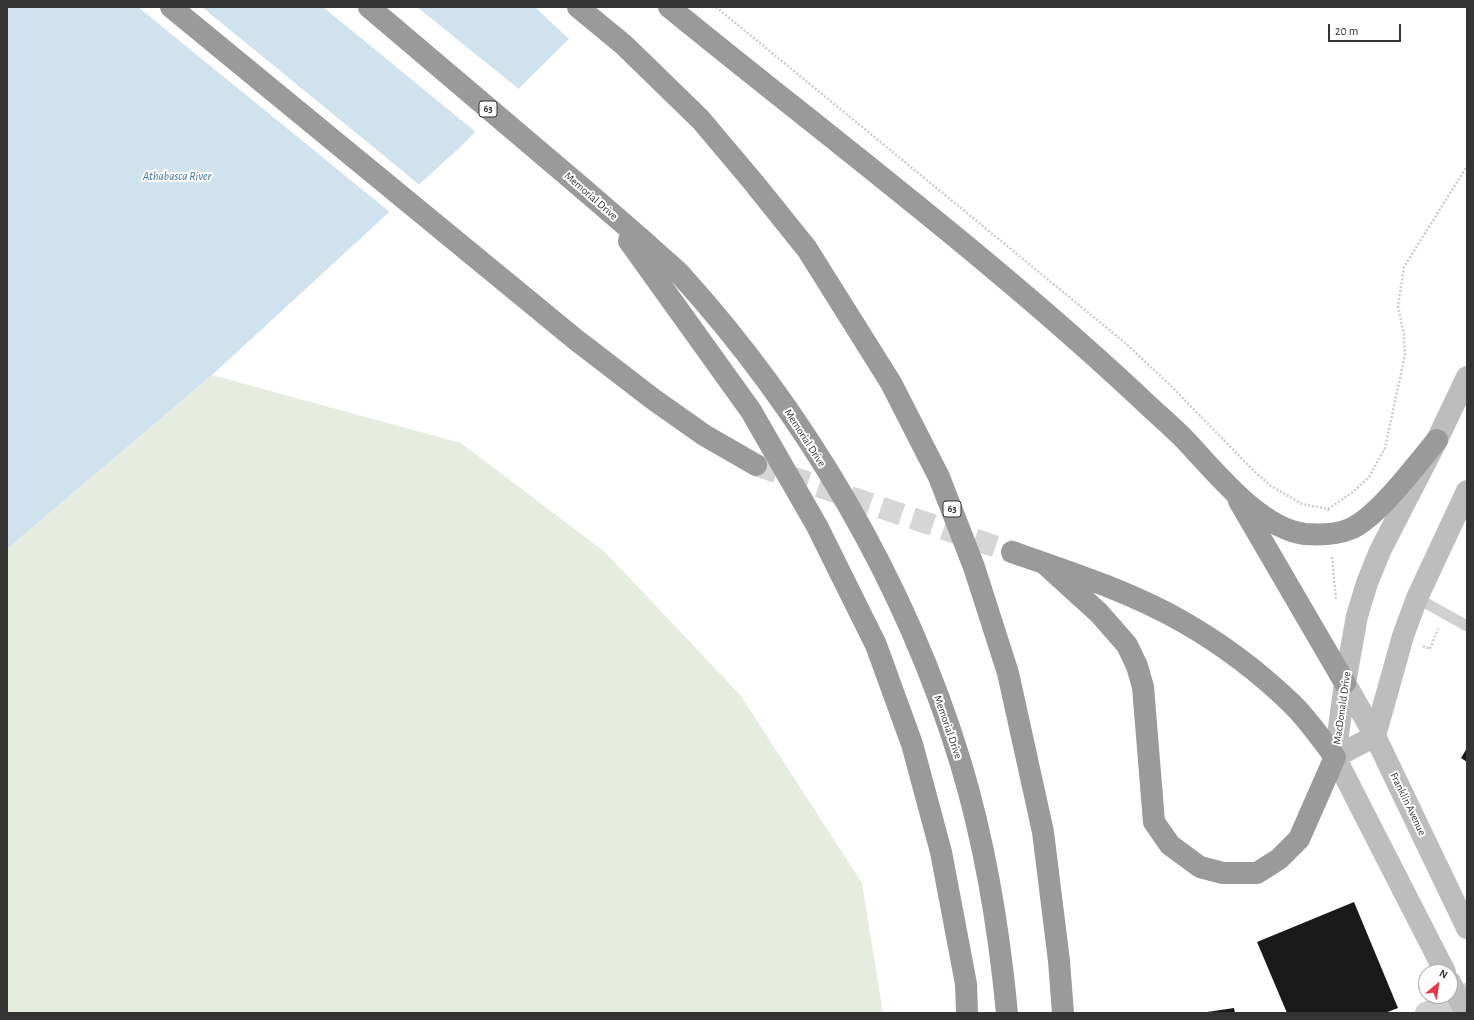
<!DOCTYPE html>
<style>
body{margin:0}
#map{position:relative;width:1474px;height:1020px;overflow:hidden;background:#fff;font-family:"Alegreya Sans",sans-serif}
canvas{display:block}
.frame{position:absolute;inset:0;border:8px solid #333;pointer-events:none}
.north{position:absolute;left:1418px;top:964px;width:40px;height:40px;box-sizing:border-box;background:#fff;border:1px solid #adadad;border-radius:50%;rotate:29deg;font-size:11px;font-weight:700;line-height:16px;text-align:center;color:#333}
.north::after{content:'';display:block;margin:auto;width:14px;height:18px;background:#e63946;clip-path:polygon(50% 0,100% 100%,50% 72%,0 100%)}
.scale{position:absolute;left:1328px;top:24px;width:73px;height:18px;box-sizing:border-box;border:2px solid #333;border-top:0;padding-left:5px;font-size:12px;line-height:14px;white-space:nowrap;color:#333;-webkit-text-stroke:3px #fff;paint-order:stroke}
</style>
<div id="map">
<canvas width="1474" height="1020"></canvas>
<div class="frame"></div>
<div class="north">N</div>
<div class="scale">20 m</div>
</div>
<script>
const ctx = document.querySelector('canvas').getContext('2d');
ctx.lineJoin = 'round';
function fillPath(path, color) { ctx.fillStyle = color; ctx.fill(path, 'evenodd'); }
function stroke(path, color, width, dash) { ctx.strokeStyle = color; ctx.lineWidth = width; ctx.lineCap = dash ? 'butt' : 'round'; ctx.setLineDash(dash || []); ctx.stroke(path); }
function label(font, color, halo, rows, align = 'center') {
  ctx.font = font + ' "Alegreya Sans",sans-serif'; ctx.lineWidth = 4; ctx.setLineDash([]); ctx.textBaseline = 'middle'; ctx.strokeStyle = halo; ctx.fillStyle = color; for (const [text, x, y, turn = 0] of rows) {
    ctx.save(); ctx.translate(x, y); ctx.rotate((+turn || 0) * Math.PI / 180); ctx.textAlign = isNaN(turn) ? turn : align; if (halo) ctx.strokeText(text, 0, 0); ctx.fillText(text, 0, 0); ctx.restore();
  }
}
fillPath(new Path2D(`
 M212 375 461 443 605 552 741 696 862 883 883 1013H7V549Z`), '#e6ecdf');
fillPath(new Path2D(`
 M7 7H601L460 147 212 375 7 549Z`), '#cfe2ee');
fillPath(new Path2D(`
 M138 7H202L421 186 391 213Z
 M323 7H417L520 90 477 133Z
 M535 7H603L570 40Z`), '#fff');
fillPath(new Path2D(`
 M1467 748V762L1461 758Z
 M1354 902 1398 1008 1385 1013H1287L1257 942Z
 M1234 1008 1235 1013H1207V1012Z`), '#1a1a1a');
stroke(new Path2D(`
 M756 465 1012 552`), '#d6d6d6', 22, [22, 11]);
stroke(new Path2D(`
 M716 7 1124 342 1168 383 1254 471 1271 486 1302 504 1328 509 1329 511
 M1328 509 1353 492 1369 477 1385 448 1405 355 1404 335 1398 306 1404 267 1467 166
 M1332 557 1336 600
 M1423 646 1430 649 1438 629`), '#cdcdcd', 2.5, [2, 2]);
stroke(new Path2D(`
 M1417 598 1467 626`), '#d0d0d0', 11);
stroke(new Path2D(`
 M1426 1013 1467 994`), '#d0d0d0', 22);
stroke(new Path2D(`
 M1345 683 1375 736 1467 928
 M1335 757 1345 683 1357 616 1367 583 1380 551 1437 440 1467 377
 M1335 757 1375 736 1403 636 1417 598 1467 491
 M1335 757 1445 972
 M1450 982 1466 1013`), '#bdbdbd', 22);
stroke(new Path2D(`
 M171 7 575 339 653 399 704 435 756 465
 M369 7C439 67 511 127 581 187 603 206 625 225 647 244 657 254 669 263 679 273 806 413 906 583 961 764 985 844 999 929 1007 1013
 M578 7 624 45 701 120 754 183 807 249 891 383 939 477 974 567 1008 673 1043 832 1059 961 1063 1013
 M669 7C831 139 1000 265 1152 409 1164 420 1177 431 1188 443 1217 474 1261 529 1305 534 1320 535 1336 535 1350 529 1377 518 1417 464 1437 440
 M629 241 751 411 817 526 876 645 912 744 941 852 966 984 967 1013
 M1239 501 1345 683
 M1012 552C1070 572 1131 592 1185 623 1223 645 1260 673 1291 703 1308 719 1321 739 1335 757L1299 839 1279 859 1257 873H1223L1200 867 1170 845 1154 822 1143 687 1137 666 1127 645 1099 613 1044 563`), '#9a9a9a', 22);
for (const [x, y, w] of [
 [488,109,18],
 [952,509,18]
]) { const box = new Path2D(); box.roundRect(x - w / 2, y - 8, w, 16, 3); ctx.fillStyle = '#fff'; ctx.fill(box); stroke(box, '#333', 1); }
label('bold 10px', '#333', null, [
 ["63",488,109],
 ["63",952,509]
]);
label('11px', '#333', '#fff', [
 ["Memorial Drive",591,196,41],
 ["Memorial Drive",805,438,57],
 ["MacDonald Drive",1342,708,-82],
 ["Memorial Drive",948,727,71],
 ["Franklin Avenue",1408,804,64]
]);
label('italic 12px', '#3f7597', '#fff', [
 ["Athabasca River",177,176]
]);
</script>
